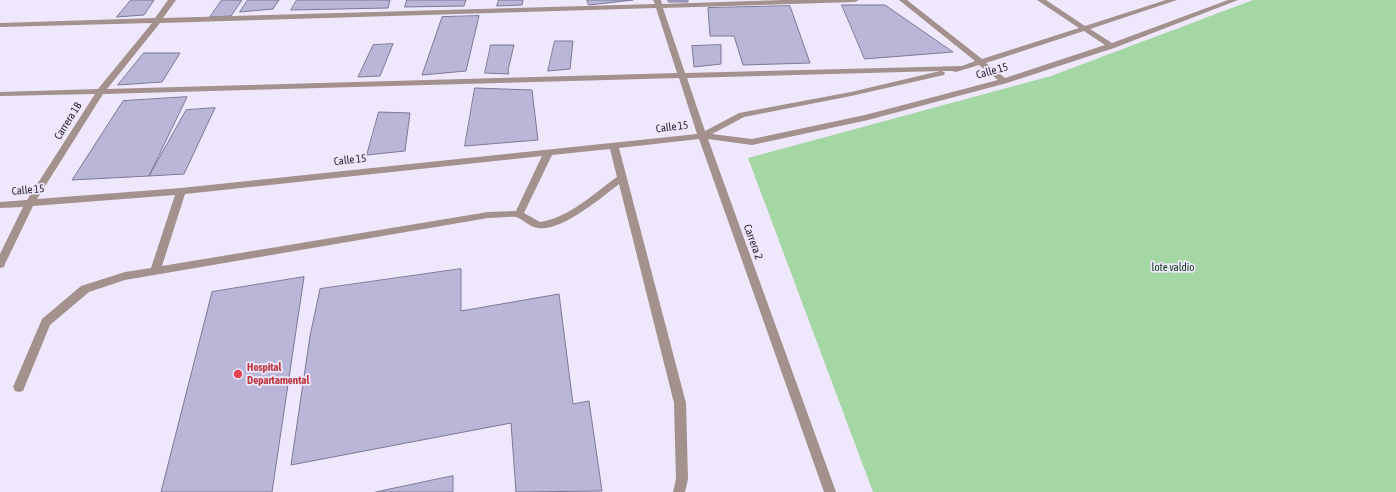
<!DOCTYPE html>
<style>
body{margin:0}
canvas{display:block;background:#efe7fc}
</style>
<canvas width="1396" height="492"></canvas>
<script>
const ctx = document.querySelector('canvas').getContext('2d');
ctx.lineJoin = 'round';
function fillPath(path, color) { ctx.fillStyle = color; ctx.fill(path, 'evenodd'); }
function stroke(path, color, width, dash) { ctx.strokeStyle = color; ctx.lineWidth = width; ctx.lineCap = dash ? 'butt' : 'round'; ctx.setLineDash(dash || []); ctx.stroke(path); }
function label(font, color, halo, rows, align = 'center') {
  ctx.font = font + ' "Asap Condensed",sans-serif'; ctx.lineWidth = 3.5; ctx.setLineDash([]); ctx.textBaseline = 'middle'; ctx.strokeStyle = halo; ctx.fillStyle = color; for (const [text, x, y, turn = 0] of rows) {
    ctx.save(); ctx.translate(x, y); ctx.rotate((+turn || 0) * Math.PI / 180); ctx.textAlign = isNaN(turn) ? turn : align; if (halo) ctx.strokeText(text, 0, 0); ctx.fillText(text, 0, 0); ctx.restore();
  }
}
fillPath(new Path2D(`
 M1253 0H1396V492H873L748 158 1051 76Z`), '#a4d7a4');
const building = new Path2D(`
 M131 0H154L144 15 117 17Z
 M222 0H242L231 16 210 17Z
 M248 0H279L273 9 240 12Z
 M297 0H390L388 8 291 10Z
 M407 0H466L464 6 405 7Z
 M499 0H523L522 5 497 6Z
 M587 0H633L589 5Z
 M668 0H688V2H669Z
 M842 5H885L953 52 865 59Z
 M790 6 810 63 743 65 734 36H710L708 8Z
 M479 16 466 71 422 75 442 17Z
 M555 41H573L570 69 548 71Z
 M393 44 380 76 358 77 373 45Z
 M491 45H514L508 70 509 74 485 73Z
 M721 45V64L694 67 692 46Z
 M144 53H180L162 82 118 85Z
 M475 88 532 90 538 140 465 146Z
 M187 97 149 176 72 180 123 101Z
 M215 108 184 174 149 176 186 110Z
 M379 112 410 113 405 151 367 155Z
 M461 269V311L559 294 573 404 589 401 602 491 516 492 511 423 291 465 310 336 320 289Z
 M304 277 272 492H161L212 292Z
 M453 476V492H376Z`);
fillPath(building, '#b9b6d8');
stroke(building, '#7b7898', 1);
fillPath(new Path2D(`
 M168 0H176L163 18 655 4 653 0H661L662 4 783 0H859L855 2 663 8 685 73 962 66 975 61 899 0H907L982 59 1079 28 1037 0H1046L1085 26 1166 0H1177L1090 29 1112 43 1228 0H1238L1114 48 1007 83 868 120 752 145 708 139 836 492H824L699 139 619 148 686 403 688 479 685 492H673L676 479 674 403 619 184C601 198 561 232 538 228 529 227 523 219 516 217 508 216 497 218 488 218L125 280 89 292 50 325 23 391 19 392 15 391 13 387 42 319 81 286 125 272 151 268 175 195 33 206 5 264 4 267 0 268V254L23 207 0 208V202L27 200 95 94 0 96V92L98 89 152 23 0 27V23L155 18ZM656 8 677 73 107 89 160 23ZM1084 31 1105 45 1005 78 986 63ZM979 65 998 80 865 115 752 139 712 134 744 117 851 96 944 75 945 73 942 71H952L956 72ZM940 71 851 92 739 113 705 131 687 78ZM679 78 697 134 181 188 37 199 103 94ZM610 149 617 177C594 193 569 218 540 222L524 213 552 155ZM542 156 516 211 488 212 162 266 185 194Z`), '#a2918c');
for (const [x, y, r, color] of [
 [238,374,5,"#e0444e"]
]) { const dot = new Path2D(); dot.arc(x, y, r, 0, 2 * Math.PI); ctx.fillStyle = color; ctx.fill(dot); stroke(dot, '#efe7fc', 1.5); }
label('11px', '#231e2b', '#efe7fc', [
 ["Calle 15",992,71,-16],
 ["Carrera 1B",68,121,-58],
 ["Calle 15",672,127,-7],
 ["Calle 15",350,160,-6],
 ["Calle 15",28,190,-5],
 ["Carrera 2",753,242,70]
]);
label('11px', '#0b3b10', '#efe7fc', [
 ["lote valdio",1173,268]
]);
label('bold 11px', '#be3a42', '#efe7fc', [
 ["Hospital",247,368],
 ["Departamental",247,381]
], 'left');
</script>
